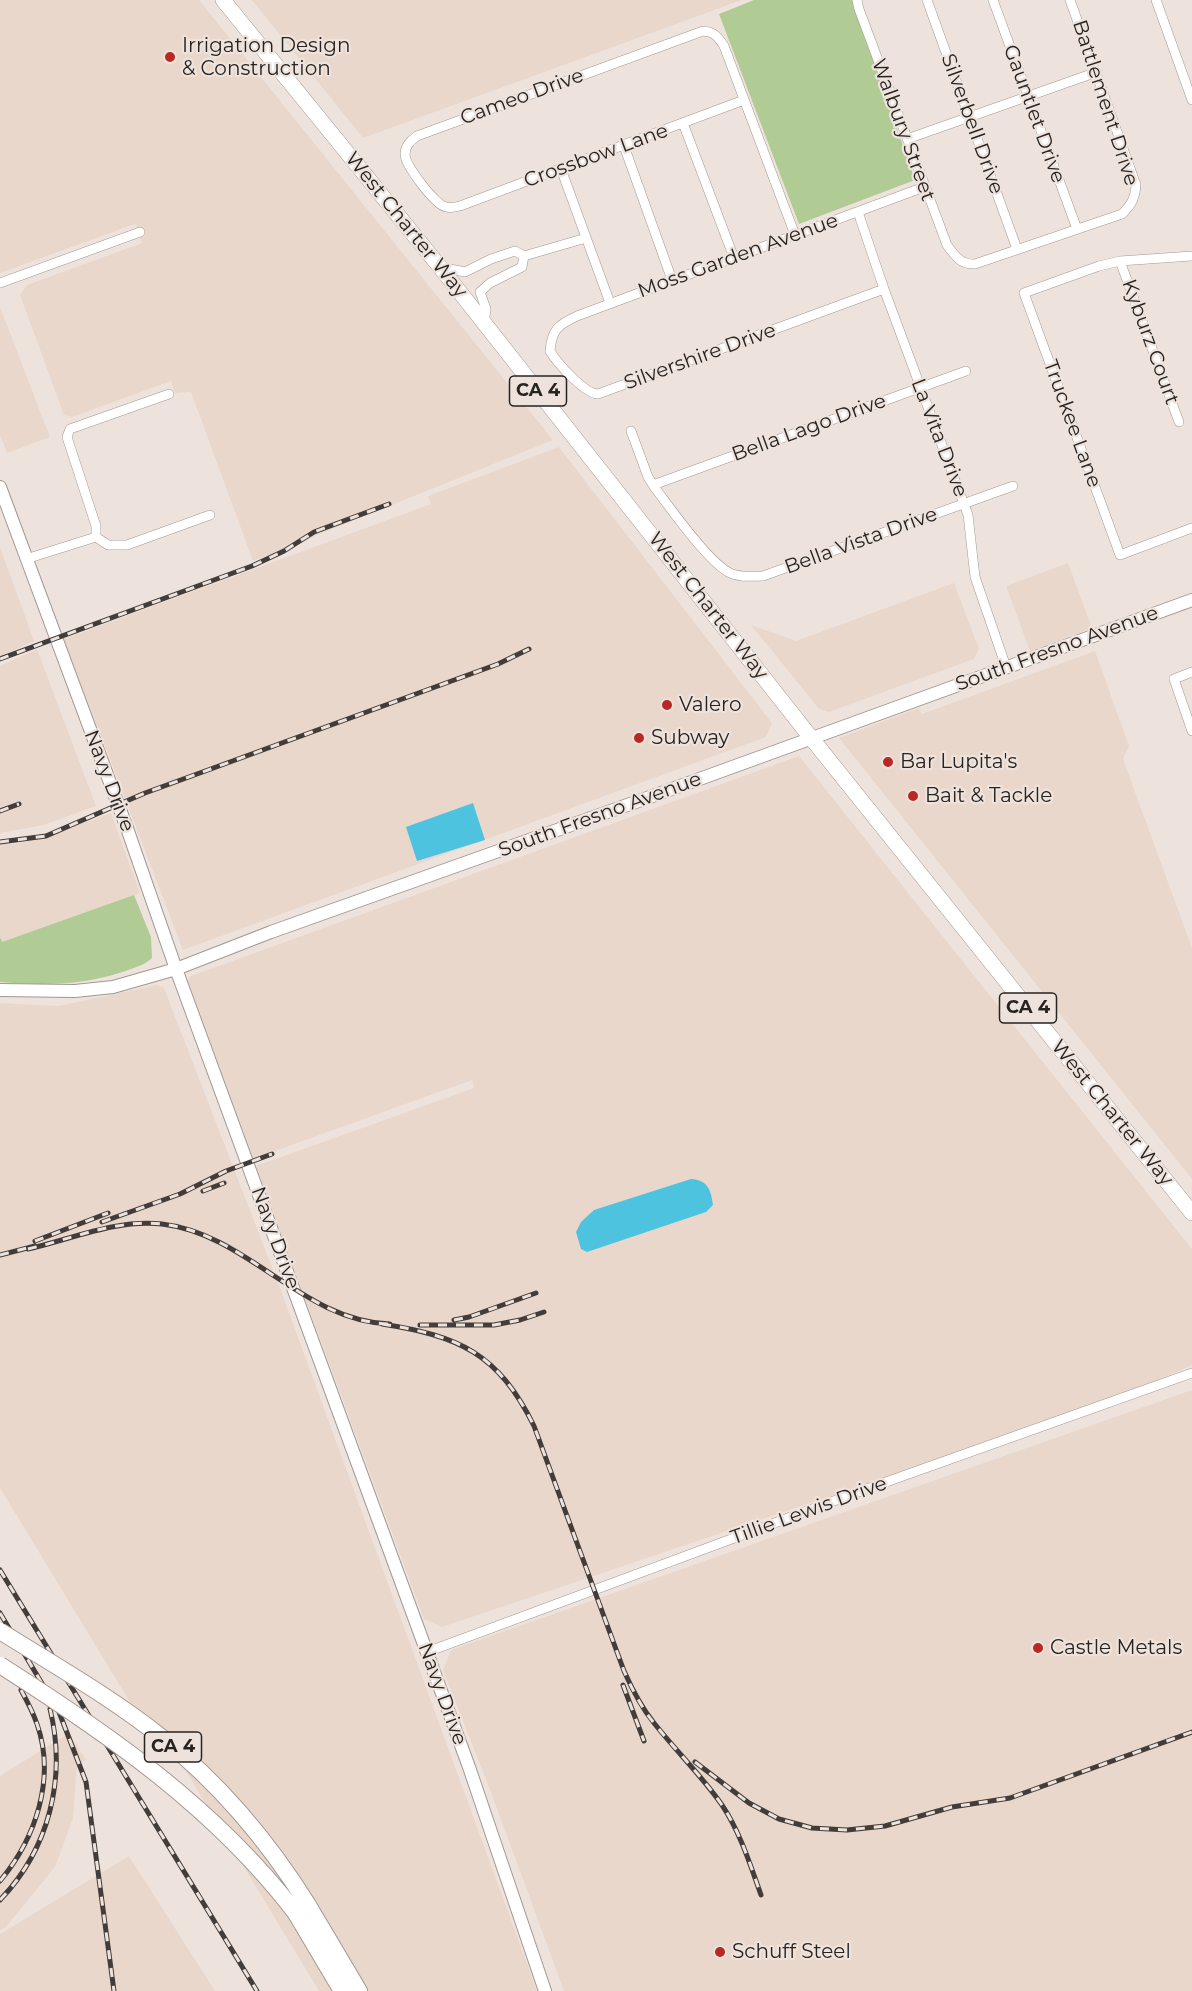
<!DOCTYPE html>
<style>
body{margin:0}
canvas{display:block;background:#eee3dc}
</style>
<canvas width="1192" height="1991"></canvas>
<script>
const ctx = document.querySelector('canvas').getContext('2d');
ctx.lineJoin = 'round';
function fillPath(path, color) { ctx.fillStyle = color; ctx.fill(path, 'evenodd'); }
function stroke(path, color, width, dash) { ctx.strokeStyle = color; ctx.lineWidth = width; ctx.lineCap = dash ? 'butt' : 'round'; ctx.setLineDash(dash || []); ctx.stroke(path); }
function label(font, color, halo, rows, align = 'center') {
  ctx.font = font + ' Montserrat,sans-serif'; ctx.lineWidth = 4.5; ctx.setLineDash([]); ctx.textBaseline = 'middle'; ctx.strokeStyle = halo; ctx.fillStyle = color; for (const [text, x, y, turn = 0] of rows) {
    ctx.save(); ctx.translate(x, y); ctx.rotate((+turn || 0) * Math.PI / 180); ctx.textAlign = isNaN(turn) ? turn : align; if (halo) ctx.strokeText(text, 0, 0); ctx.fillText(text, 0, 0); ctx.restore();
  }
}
fillPath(new Path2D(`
 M0 0H199L553 440 253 561 191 392 175 393 171 381 72 417 64 415 20 295 27 285 142 243 135 224 0 273Z
 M252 0H742L363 138Z
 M0 307 50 437 7 453 0 435Z
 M559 447 772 723 766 737 183 950 64 639 431 504 428 496Z
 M0 547 34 641 0 657Z
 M1068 563 1092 628 1030 651 1006 586Z
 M954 583 979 649 974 659 829 712 819 709 751 625 796 641Z
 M37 649 96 806 44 825 0 833V666Z
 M1095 651 1129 746 1123 759 1192 948V1179L839 738 919 708 922 714Z
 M799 756 1192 1249V1365L1104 1404 442 1627 424 1619 256 1166 474 1088 472 1080 253 1159 187 981 191 976Z
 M111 813 140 893 2 942 0 937V844H14L45 838Z
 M157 985 164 988 280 1288 537 1991H319L161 1730 150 1735 0 1488V1003L59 1006Z
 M1192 1390V1991H564L492 1795 443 1670 451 1650Z
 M69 1733 86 1760 77 1765 73 1818 55 1867 5 1928 0 1930V1776Z
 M129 1856 215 1991H0V1934Z`), '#e9d7cb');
fillPath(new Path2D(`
 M754 0H852L915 180 799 224 719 14Z
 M134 895 151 937 152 958C146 964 139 966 131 969 89 985 45 986 0 982V937L2 942Z`), '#b0cb93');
fillPath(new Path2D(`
 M473 803 485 840 417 861 406 827Z
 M691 1179C708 1180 711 1190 713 1205L706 1212 587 1252 581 1249 576 1232 581 1222 594 1210Z`), '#4ec3e0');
const minor = new Path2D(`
 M857 0 859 9 947 245C955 256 961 265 975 264L1122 214C1131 205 1135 199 1136 185L1070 0
 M927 0 1017 249
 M993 0 1077 229
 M1156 0 1192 100
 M744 100 460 206C456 207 450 208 446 207 435 205 406 166 405 155 405 146 410 141 417 136L703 31C715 32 718 37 724 46L795 235
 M683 123 734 258
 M907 139 1097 72
 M624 146 672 280
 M561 169 610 303
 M858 212 884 289 968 515 975 577 1006 667
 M524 256 586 238
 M1192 256 1120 261 1099 266 1024 293 1120 555 1192 528
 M1120 261 1179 422
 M440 267 465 272 491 259 515 251 524 256
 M0 283 140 232
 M884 289 598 394C585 394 557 363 550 351 552 329 558 325 577 316L924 187
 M484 323 486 309 480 292 490 283 522 267 524 256
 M631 431 648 477 655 488C671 509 709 563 730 573 741 578 752 576 763 576L1013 486
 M653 485 966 371
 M96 537V526L67 437 70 429 169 394
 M96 537 108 545H127L210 515
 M26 559 96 537
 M1192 672 1174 679 1192 731
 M427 1652 858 1492 1192 1373`);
const tertiary = new Path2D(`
 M0 487 128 831 176 969 469 1767 545 1991
 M0 990 75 991 113 987 176 969 271 932 661 793 1192 600`);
const trunk = new Path2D(`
 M223 0 440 267 812 739 1192 1213`);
const motorway = new Path2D(`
 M308 1905 359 1991
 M295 1912 342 1991`);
stroke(minor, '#a29891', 10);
stroke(tertiary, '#a29891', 14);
stroke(trunk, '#a29891', 16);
stroke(motorway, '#a29891', 18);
stroke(minor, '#fff', 9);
stroke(tertiary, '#fff', 12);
stroke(trunk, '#fff', 15);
stroke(motorway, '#fff', 16);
const rail = new Path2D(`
 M0 659 252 566 284 551 314 532 389 504
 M0 811 19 804
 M0 842 46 836 145 793 498 664 529 649
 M203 1191 224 1183
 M102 1222 180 1194 226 1171 272 1154
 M35 1241 108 1213
 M28 1249C72 1239 116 1219 162 1224 248 1234 302 1321 390 1324
 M0 1255 35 1246
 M454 1320 469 1317 536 1293
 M382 1324C459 1336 498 1353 534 1426L624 1671C632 1689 641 1707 654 1723 676 1751 702 1776 722 1805 740 1832 750 1864 761 1895
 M420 1325H494L520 1320 544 1312
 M0 1570 257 1991
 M0 1613 59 1712 86 1782 114 1991
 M623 1685 644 1741
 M695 1762 749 1803 779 1819 812 1828 847 1830 885 1826 952 1807 1010 1798 1192 1732
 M0 1881C36 1838 56 1778 37 1724 33 1712 27 1701 21 1690
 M0 1900C49 1849 67 1778 50 1709`);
stroke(rail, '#423d3a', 5);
stroke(rail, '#eee3dc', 3, [9]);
const motorwayBridge = new Path2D(`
 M0 1631C54 1665 111 1697 161 1737 220 1784 268 1841 308 1905
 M0 1665C110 1735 215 1808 295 1912`);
stroke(motorwayBridge, '#a29891', 18, []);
stroke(motorwayBridge, '#fff', 16);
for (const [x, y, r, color] of [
 [170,57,6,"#b82925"],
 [667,705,6,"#b82925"],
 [639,738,6,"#b82925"],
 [888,762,6,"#b82925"],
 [913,796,6,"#b82925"],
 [1038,1648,6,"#b82925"],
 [720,1952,6,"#b82925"]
]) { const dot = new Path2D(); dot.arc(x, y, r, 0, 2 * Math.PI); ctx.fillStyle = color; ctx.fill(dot); stroke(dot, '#eee3dc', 2); }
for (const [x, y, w] of [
 [538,391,57],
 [1028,1008,57],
 [173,1747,57]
]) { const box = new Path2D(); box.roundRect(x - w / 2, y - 15, w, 30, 4.5); ctx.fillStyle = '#eee3dc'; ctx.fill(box); stroke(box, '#272321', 1.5); }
label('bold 18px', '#272321', null, [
 ["CA 4",538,391],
 ["CA 4",1028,1008],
 ["CA 4",173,1747]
]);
label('20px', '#272321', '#eee3dc', [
 ["Irrigation Design",182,46],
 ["& Construction",182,69],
 ["Valero",679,705],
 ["Subway",651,738],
 ["Bar Lupita's",900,762],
 ["Bait & Tackle",925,796],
 ["Castle Metals",1050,1648],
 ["Schuff Steel",732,1952]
], 'left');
label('20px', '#272321', '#eee3dc', [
 ["Cameo Drive",522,97,-20],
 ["Battlement Drive",1105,103,72],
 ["Gauntlet Drive",1034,114,70],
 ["Silverbell Drive",972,124,70],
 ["Walbury Street",903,130,70],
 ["Crossbow Lane",596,156,-20],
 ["West Charter Way",406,225,51],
 ["Moss Garden Avenue",738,256,-20],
 ["Kyburz Court",1150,342,70],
 ["Silvershire Drive",700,357,-20],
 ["Truckee Lane",1072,424,70],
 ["Bella Lago Drive",809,428,-20],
 ["La Vita Drive",939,438,69],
 ["Bella Vista Drive",861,541,-20],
 ["West Charter Way",708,606,52],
 ["South Fresno Avenue",1057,649,-20],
 ["Navy Drive",109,781,69],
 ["South Fresno Avenue",600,815,-20],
 ["West Charter Way",1112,1113,51],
 ["Navy Drive",275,1238,70],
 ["Tillie Lewis Drive",809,1511,-20],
 ["Navy Drive",442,1694,70]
]);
</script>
